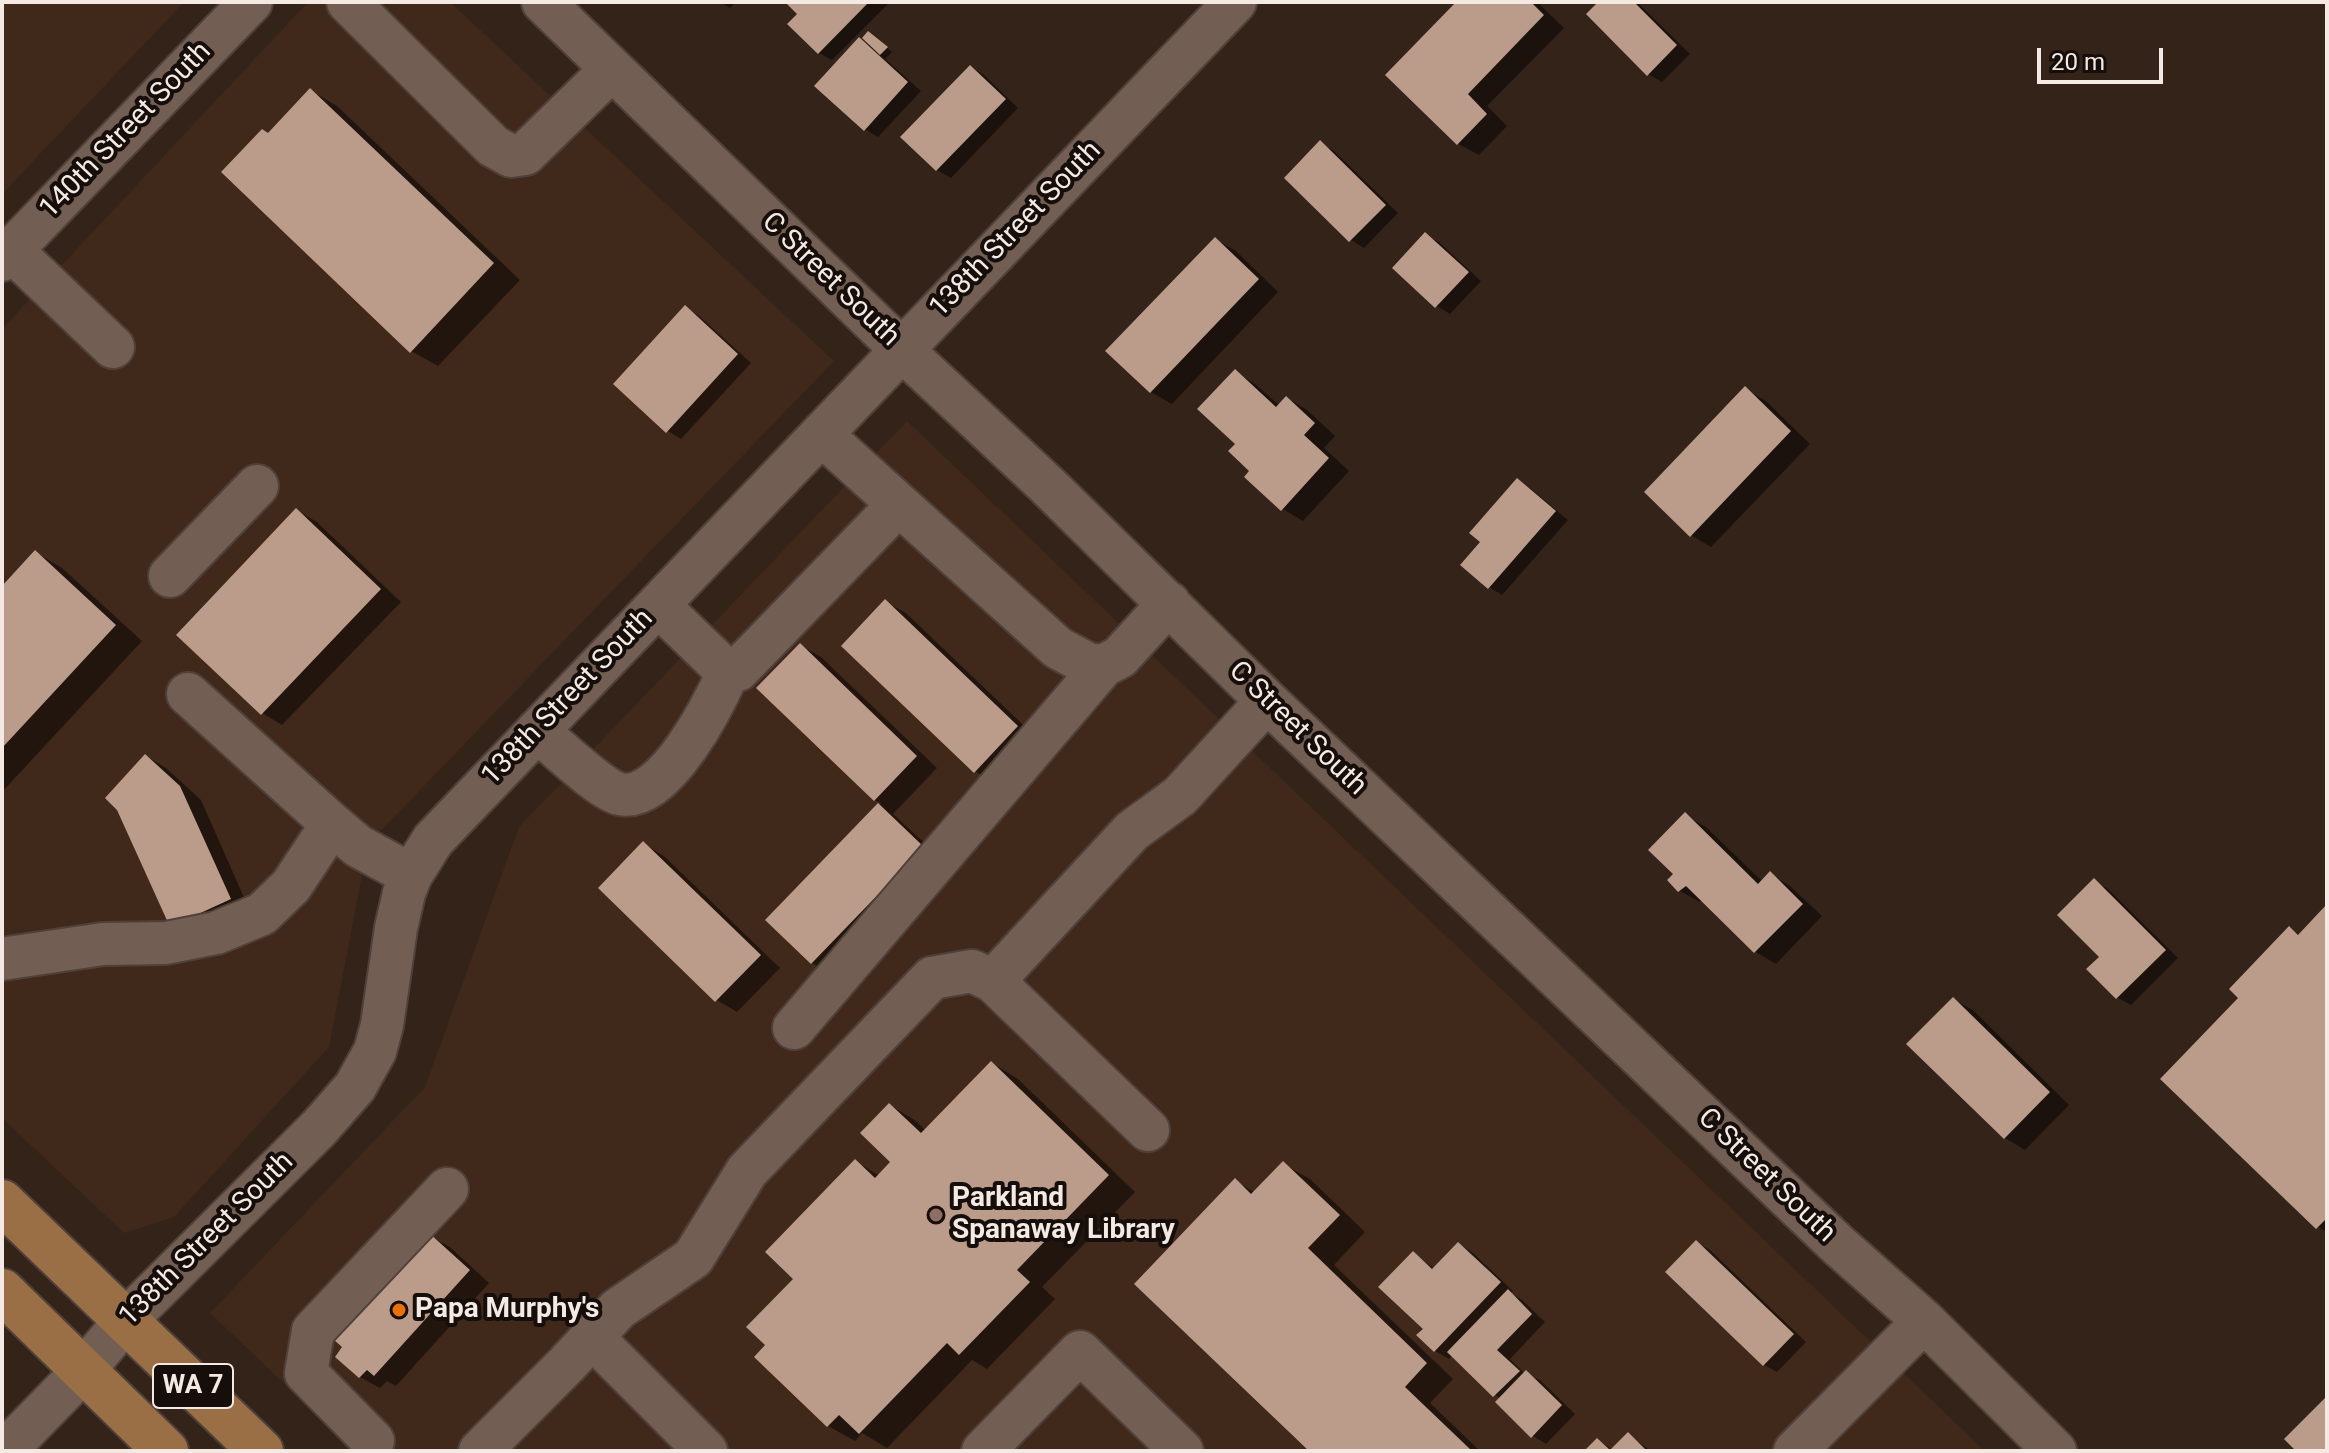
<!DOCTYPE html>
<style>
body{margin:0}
#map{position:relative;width:2329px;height:1453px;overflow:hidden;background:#342319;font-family:Roboto,sans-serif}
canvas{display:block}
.frame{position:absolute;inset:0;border:4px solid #f5e9e3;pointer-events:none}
.scale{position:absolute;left:2037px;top:48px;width:126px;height:36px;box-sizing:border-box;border:4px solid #f5e9e3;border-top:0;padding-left:10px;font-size:24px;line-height:28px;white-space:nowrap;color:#f5e9e3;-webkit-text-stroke:6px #160e0a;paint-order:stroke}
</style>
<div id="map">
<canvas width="2329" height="1453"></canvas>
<div class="frame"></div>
<div class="scale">20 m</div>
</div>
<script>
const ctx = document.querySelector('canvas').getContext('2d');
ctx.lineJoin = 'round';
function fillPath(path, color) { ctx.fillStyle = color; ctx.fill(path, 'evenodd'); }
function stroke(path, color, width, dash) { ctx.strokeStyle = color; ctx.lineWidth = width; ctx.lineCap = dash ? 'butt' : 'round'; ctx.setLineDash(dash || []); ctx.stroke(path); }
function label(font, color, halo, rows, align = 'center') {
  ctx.font = font + ' Roboto,sans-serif'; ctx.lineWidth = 8; ctx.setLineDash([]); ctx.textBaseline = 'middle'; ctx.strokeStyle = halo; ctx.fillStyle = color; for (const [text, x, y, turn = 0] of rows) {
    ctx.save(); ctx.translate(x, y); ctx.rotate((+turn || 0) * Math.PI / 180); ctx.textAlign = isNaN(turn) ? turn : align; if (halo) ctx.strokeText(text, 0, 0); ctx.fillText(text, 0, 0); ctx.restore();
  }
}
fillPath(new Path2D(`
 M2 2H184L2 194Z
 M308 2H450L834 361 368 844 329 1047 174 1217 124 1233 2 1118V329Z
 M907 421 1985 1451H355L210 1313 425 1087 519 827Z`), '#40291b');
fillPath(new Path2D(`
 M720 2H736L730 8Z
 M788 2H890L832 60 819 53 800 14Z
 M1459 2H1537L1564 28 1487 106 1507 126 1479 155 1458 144Z
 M1601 2H1637L1690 54 1662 82 1648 74Z
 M869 33 892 52 885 59 921 91 878 137 865 129 859 40 872 47Z
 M971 67 984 75 1018 108 951 178 937 170 903 137Z
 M310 90 337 106 520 280 438 366 411 351 269 135Z
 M1320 143 1334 151 1398 213 1364 248 1351 240Z
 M1425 235 1439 242 1481 281 1450 314 1437 306Z
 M1215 239 1236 251 1278 292 1172 404 1151 392Z
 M685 308 699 316 751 363 681 439 668 431Z
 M1235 372 1255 384 1280 406 1287 398 1307 410 1335 436 1324 448 1349 471 1303 521 1283 509 1252 471 1238 444Z
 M1745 389 1766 401 1810 444 1711 547 1691 535Z
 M1518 481 1531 489 1568 520 1502 595 1489 587Z
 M296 510 317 522 401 602 282 725 262 713Z
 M35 552 62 568 142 641 2 792V589Z
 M886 602 906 613 1037 738 995 783 975 771Z
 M800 645 821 657 937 768 893 814 943 860 832 974 812 963 768 920 881 803 875 800Z
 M146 756 166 768 201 800 250 911 192 937Z
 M1685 815 1706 827 1763 882 1770 874 1790 886 1822 916 1776 964 1756 952 1703 900 1700 902 1680 891 1676 874Z
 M644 844 664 856 780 968 737 1012 717 1000Z
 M2094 881 2108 889 2178 958 2131 1005 2118 998 2089 969 2102 956Z
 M2327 907V1232L2318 1227 2241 998 2289 929 2300 935Z
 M1953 999 1974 1011 2069 1105 2025 1150 2005 1138Z
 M992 1063 1018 1079 1135 1192 1042 1287 1055 1299 987 1369 972 1360 887 1448 862 1433 855 1441 828 1426 768 1345 796 1279 856 1162 880 1176 893 1162 890 1105 916 1121 926 1131Z
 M1283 1164 1310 1179 1365 1232 1334 1265 1453 1379 1430 1403 1480 1451H1312L1235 1181 1256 1193Z
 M429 1236 450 1247 489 1283 396 1386 387 1381 380 1388 360 1377Z
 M1696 1242 1710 1250 1806 1342 1777 1372 1764 1365Z
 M1458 1244 1472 1252 1513 1291 1511 1293 1522 1300 1545 1322 1510 1359 1525 1374 1540 1380 1575 1414 1546 1444 1533 1436 1500 1399 1453 1355 1449 1359 1435 1351 1419 1335 1425 1329 1413 1254 1435 1269Z
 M1629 1435 1651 1451H1587L1598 1440 1613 1450Z`), '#0007');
fillPath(new Path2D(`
 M785 2H869L818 54 787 24 797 14Z
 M1456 2H1531L1544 15 1468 94 1487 114 1457 145 1385 75Z
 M1598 2H1634L1677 45 1647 76 1586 14Z
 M868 31 888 47 880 55 862 38Z
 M859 37 908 82 864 131 814 86Z
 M970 65 1006 99 936 171 900 137Z
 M310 88 494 263 410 353 221 172 262 129 268 133Z
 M1320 140 1386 205 1349 242 1284 178Z
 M1425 232 1469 272 1435 308 1392 268Z
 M1215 237 1259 279 1150 393 1105 351Z
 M685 305 738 354 666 433 613 384Z
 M1235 369 1276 407 1286 396 1315 423 1304 435 1329 458 1281 511 1244 477 1249 471 1228 451 1235 444 1197 409Z
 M1745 386 1791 431 1690 537 1644 492Z
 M1517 478 1556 511 1488 589 1460 565 1480 542 1469 533Z
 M296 508 381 589 261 715 176 635Z
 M35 550 116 625 2 748V586Z
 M885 599 1018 726 974 773 841 646Z
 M800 643 917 756 874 801 756 688Z
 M145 754 180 786 231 899 170 927 117 810 105 798Z
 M878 803 924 847 811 964 765 920Z
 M1685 812 1758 884 1770 871 1803 904 1754 953 1686 886 1678 892 1667 880 1673 874 1648 850Z
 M643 841 761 955 715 1002 598 888Z
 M2094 878 2166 950 2116 999 2086 969 2099 957 2057 915Z
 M2327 904V1218L2316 1229 2160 1079 2238 998 2229 989 2289 926 2298 935Z
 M1953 997 2050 1092 2004 1139 1906 1044Z
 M991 1061 1109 1175 1017 1270 1030 1282 959 1355 947 1343 859 1434 839 1415 827 1427 754 1357 765 1345 746 1327 793 1279 765 1252 855 1159 875 1178 890 1162 860 1133 889 1103 921 1133Z
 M1283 1161 1340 1215 1308 1248 1427 1363 1405 1387 1472 1451H1309L1134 1284 1235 1178 1251 1194Z
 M429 1233 470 1270 374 1376 367 1370 359 1378 335 1357 342 1347 333 1339Z
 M1696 1240 1794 1334 1763 1366 1665 1272Z
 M1458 1242 1501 1282 1434 1352 1416 1335 1423 1329 1378 1287 1413 1251 1432 1269Z
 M1508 1289 1532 1314 1497 1350 1520 1371 1493 1397 1447 1352Z
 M1526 1370 1562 1405 1531 1438 1495 1402Z
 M2327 1396V1451H2296L2284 1439Z
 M1628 1432 1647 1451H1584L1597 1438 1610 1450Z`), '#bb9c8a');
const minor = new Path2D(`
 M348 2 493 146 511 156 525 154 612 69
 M543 2 901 349 1048 486 1267 701 1837 1244 1924 1321 2055 1451
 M11 250 113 347
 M2 260 251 2
 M822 435 1058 648 1088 664 1103 666
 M170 576 257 486
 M658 605 719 664 729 670H738L898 505
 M188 694 332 824 358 846 411 875
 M537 731C555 745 601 790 620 794 665 804 715 702 729 670
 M2 959 103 944 166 943 216 933 262 914 291 886 332 824
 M993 981 1132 831 1180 796 1267 701
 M794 1028 1103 666 1120 657 1169 603
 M592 1337 706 1451
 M373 1441 306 1373 313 1331 447 1189
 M5 1451 84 1370 125 1321 319 1128 355 1087 375 1051 382 1025 396 928 404 893 411 875 433 840 1235 2
 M480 1451 567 1364 618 1309 693 1258 747 1171 932 978 972 971 993 981 1148 1130
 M983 1451 1080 1352 1182 1451
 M1795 1451 1924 1321`);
const major = new Path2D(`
 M2 1202 261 1451
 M2 1291 166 1451`);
stroke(minor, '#4f413a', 46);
stroke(major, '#4f413a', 48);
stroke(minor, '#725e53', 42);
stroke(major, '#9a6f46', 44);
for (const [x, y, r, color] of [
 [936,1215,8,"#8d6e63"],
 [399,1310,8,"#e8710a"]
]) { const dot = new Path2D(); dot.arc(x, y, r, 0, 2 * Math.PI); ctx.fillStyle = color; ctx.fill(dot); stroke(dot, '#160e0a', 3); }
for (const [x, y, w] of [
 [193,1386,80]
]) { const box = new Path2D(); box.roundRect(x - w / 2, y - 22, w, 44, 6); ctx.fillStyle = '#160e0a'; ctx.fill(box); stroke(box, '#f5e9e3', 2); }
label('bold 26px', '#f5e9e3', null, [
 ["WA 7",193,1386]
]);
label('28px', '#f5e9e3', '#160e0a', [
 ["140th Street South",126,131,-46],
 ["138th Street South",1016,230,-46],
 ["C Street South",830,280,44],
 ["138th Street South",568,698,-46],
 ["C Street South",1297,729,44],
 ["C Street South",1766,1176,44],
 ["138th Street South",207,1240,-45]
]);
label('bold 28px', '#f5e9e3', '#160e0a', [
 ["Parkland",952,1199],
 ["Spanaway Library",952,1231],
 ["Papa Murphy's",415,1310]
], 'left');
</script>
